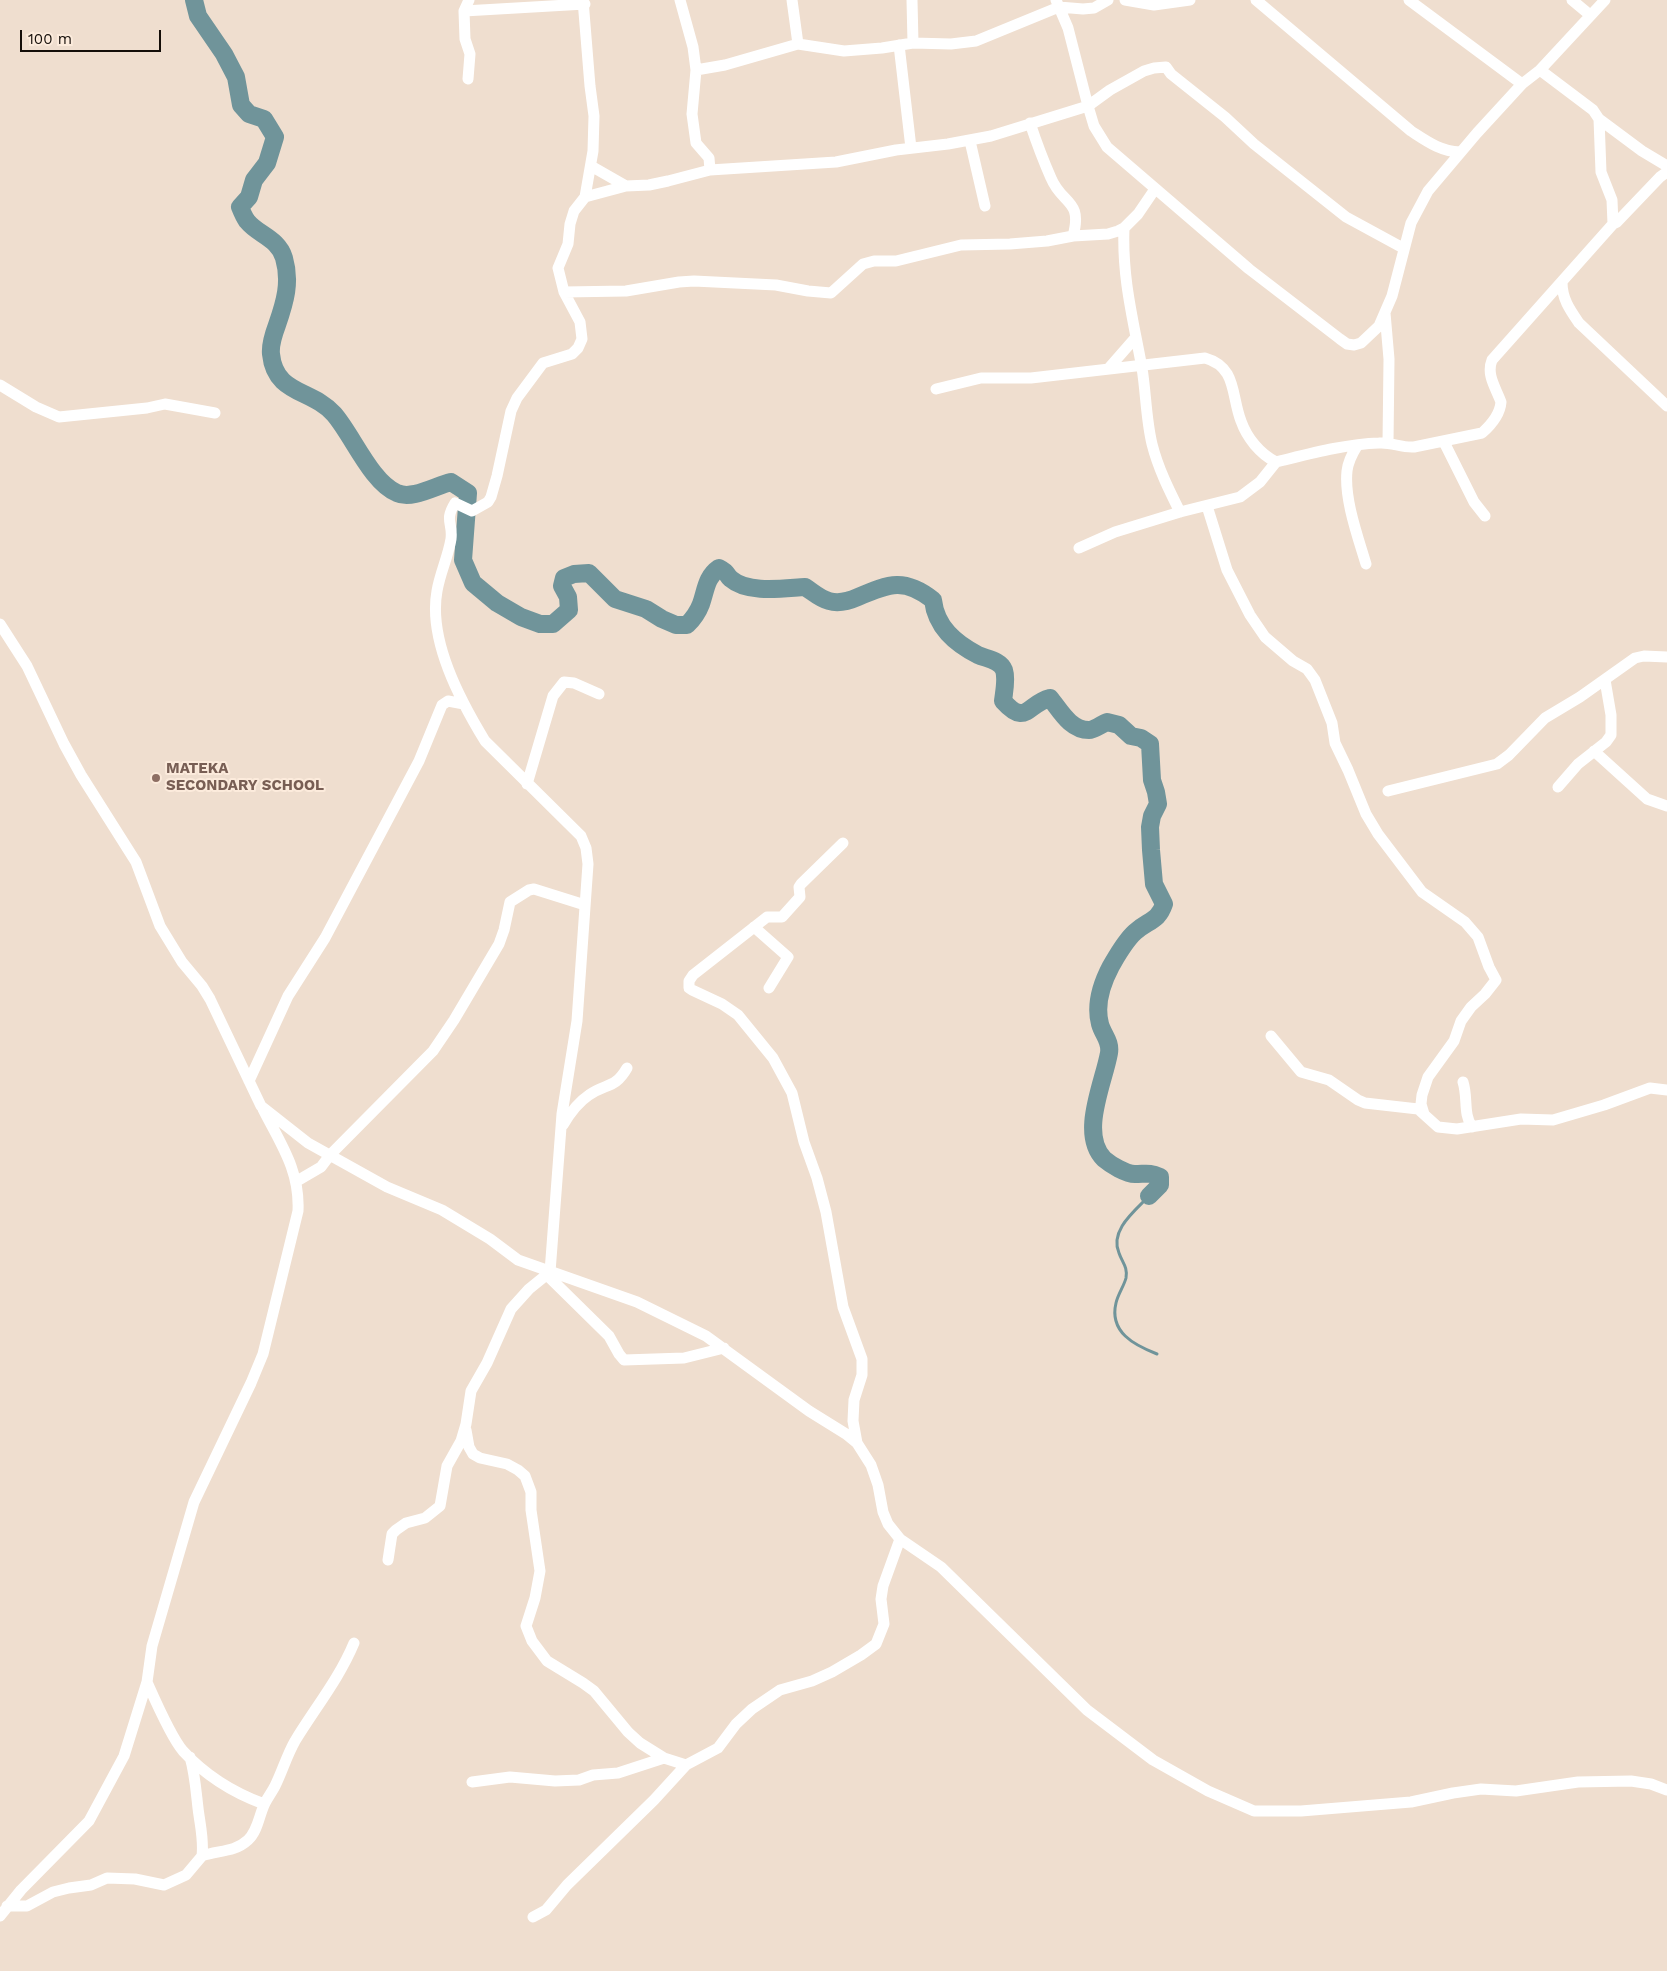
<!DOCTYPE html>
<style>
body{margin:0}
#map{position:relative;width:1667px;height:1971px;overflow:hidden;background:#efdecf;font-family:"Work Sans",sans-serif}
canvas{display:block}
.scale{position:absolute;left:20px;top:30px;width:141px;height:22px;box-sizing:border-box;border:2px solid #140e09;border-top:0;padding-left:6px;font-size:15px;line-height:18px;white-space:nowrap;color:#140e09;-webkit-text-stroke:4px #fcebdc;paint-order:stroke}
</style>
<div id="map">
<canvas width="1667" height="1971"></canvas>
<div class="scale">100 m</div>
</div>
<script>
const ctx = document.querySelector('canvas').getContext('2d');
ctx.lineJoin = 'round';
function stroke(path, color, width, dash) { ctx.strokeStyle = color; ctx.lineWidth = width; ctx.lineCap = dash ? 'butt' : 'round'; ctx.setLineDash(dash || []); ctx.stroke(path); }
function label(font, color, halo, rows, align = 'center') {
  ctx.font = font + ' "Work Sans",sans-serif'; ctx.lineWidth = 4; ctx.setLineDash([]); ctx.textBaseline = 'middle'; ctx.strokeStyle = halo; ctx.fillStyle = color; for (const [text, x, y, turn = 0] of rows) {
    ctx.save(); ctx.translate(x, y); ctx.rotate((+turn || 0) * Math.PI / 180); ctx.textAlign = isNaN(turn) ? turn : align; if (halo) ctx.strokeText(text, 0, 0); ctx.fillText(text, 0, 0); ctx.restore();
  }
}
stroke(new Path2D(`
 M1149 1196C1136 1210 1109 1230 1119 1253 1122 1262 1128 1267 1126 1278 1124 1286 1118 1294 1116 1303 1109 1332 1134 1345 1157 1354`), '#70949a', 3);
stroke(new Path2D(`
 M194 0 198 16 224 54 236 77 241 105 249 114 264 119 275 137 267 163 254 180 249 197 240 207C242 212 244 217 247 221 258 235 278 238 284 258 291 282 285 302 277 325 274 333 270 345 271 354 275 395 312 389 334 414 353 436 371 482 397 493 412 500 435 486 451 482L468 493 463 560 473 583 497 603 521 617 540 624H553L569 610 568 597 562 586 564 578 574 574 589 573 615 599 646 609 662 619 676 625H687C693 619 698 612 701 604 706 590 706 577 719 568 729 573 725 574 731 579 748 594 785 588 805 587 813 592 820 599 829 601 839 604 849 601 858 597 890 583 905 578 933 600 936 627 955 643 978 655 987 659 1000 660 1004 670 1007 679 1004 692 1003 701 1026 727 1027 704 1050 698 1060 710 1070 730 1089 730 1094 730 1102 724 1107 722L1119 725 1131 736 1141 738 1150 744 1152 780 1156 792 1158 804 1152 816 1150 827 1151 850 1154 884 1164 904C1158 922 1148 920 1135 932 1125 941 1118 954 1111 966 1102 983 1095 1005 1100 1024 1103 1035 1111 1041 1109 1053 1104 1082 1079 1134 1104 1159 1111 1165 1126 1174 1135 1174 1146 1174 1149 1172 1160 1177V1185L1149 1196`), '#70949a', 18);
stroke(new Path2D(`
 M680 0 693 47 696 70 692 114 696 143 709 158 710 170
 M792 0 798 44
 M912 0 913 43 951 44 976 41 1059 7 1083 9 1094 8 1108 0
 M1056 0 1068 28 1088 106 1094 126 1107 147 1249 269 1340 339 1347 344 1354 345 1361 343 1379 326 1392 296 1411 223 1428 191 1477 133 1522 84 1540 70 1605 0
 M1125 0 1154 5 1190 0
 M1256 0 1411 131C1428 142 1440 151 1460 152
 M1409 0 1522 84
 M1572 0 1590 15
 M464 11 585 4
 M899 45 911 148
 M696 70 725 65 798 44 844 51 882 48 913 43
 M468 79 470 54 465 39 464 11 469 0
 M1599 119 1642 151 1667 166
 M1030 123C1036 141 1043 160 1051 178 1062 205 1083 199 1073 236
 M970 141 985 206
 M591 166 626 186
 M585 197 626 186 649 185 668 181 710 170 836 162 896 150 948 144 991 136 1088 106 1110 90 1144 71 1154 68 1166 67 1171 74 1225 117 1254 144 1346 217 1403 248
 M1613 224 1617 222 1660 177 1667 172
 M1124 228C1122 278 1133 319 1142 368 1146 393 1146 419 1152 444 1158 468 1169 490 1180 512
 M1562 282C1562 299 1570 310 1579 323L1667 406
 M564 292 626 291 679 282 694 281 776 285 808 291 831 293 863 264 874 261H896L961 245 1010 244 1047 241 1073 236 1108 234 1118 231 1124 228 1138 214 1155 189
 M1385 313 1389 359 1388 443
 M1108 369 1136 337
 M0 385 36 407 59 417 147 408 165 404 215 413
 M936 389 981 378H1031L1205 358C1237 367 1231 395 1241 421 1247 438 1260 454 1276 462 1309 454 1345 444 1379 443 1391 442 1402 448 1414 447L1482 433C1491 425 1500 415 1501 402 1496 388 1486 375 1492 360L1613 224 1612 200 1601 172 1599 119 1593 110 1540 70
 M1444 442 1474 502 1485 516
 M1357 446C1352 454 1348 462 1347 471 1344 499 1358 537 1366 564
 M1207 506 1227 570 1250 615 1265 637 1293 661 1307 669 1315 680 1332 723 1335 743 1348 770 1366 814 1378 834 1422 892 1465 922 1478 937 1489 967 1496 980 1485 994 1471 1007 1461 1021 1454 1041 1428 1077 1422 1095 1421 1104 1424 1114
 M1079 548 1115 532 1180 512 1240 497 1260 482 1276 462
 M0 624 27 666 64 744 81 775 136 862 160 926 182 962 202 986 210 999 261 1106 308 1143 387 1187 442 1210 490 1239 518 1260 637 1302 706 1336 809 1411 846 1434 857 1443 871 1465 878 1485 883 1512 888 1524 900 1539 941 1567 1087 1710 1153 1760 1208 1791 1254 1811H1301L1411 1802 1453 1793 1481 1789 1516 1791 1578 1782 1631 1781 1651 1784 1667 1790
 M1594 751 1647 799 1667 806
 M527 784 553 696 564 682 574 683 599 694
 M1558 787 1578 764 1606 742 1611 735V715L1605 680
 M1388 791 1497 764 1509 755 1545 718 1580 697 1635 658 1644 656 1667 657
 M843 843 801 884 799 887 800 897 782 917H767L693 975 689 981V988L692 990 722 1004 738 1015 773 1058 792 1093 804 1142 817 1178 826 1212 843 1307 862 1359V1375L854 1400 853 1421 857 1443
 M754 927 788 957 769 988
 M1271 1036 1301 1072 1329 1080 1358 1100 1365 1103 1418 1109 1438 1127 1457 1129 1521 1119 1553 1120 1604 1105 1650 1088 1667 1090
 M249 1081 288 996 325 938 419 761 442 705 448 701 464 704
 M1463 1082C1468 1097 1463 1114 1472 1127
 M563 1125C570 1113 577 1103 589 1095 606 1083 615 1089 627 1068
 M297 1181 321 1167 330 1155 433 1051 454 1020 499 944 504 930 510 902 529 890 534 889 585 905
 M547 1275 609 1336 619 1354 624 1360 684 1358 724 1348
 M466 1430 469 1447 473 1454 480 1458 507 1464 518 1470 525 1476 531 1492V1510L540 1571 535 1598 526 1626 532 1641 547 1661 583 1683 594 1691 628 1732 640 1743 664 1758 686 1765
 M388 1560 392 1534 396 1530 406 1523 425 1518 440 1506 447 1466 461 1441 466 1424 471 1391 487 1363 511 1309 529 1289 550 1272 562 1114 577 1021 588 864 586 848 581 836 485 741C460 700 428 640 437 591 440 573 448 557 451 539 453 522 444 521 455 503L472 511 488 502 491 497 497 476 511 411 517 398 543 363 572 354 578 348 582 339 580 322 564 292 558 268 568 244 570 224 574 211 585 197 593 151 594 116 590 86 583 0
 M147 1682C155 1700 171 1737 183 1751 205 1775 234 1793 264 1804
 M190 1757C195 1774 196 1791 198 1808 200 1825 204 1839 202 1856
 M472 1782 510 1777 555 1781 579 1780 593 1775 618 1773 664 1758
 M7 1906H27L53 1892 69 1888 91 1885 107 1878 135 1879 164 1885 186 1875 202 1856C217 1850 234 1853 248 1840 258 1831 259 1815 265 1803 268 1797 272 1792 275 1786 282 1772 287 1755 295 1741 315 1708 339 1679 354 1643
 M0 1916 21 1890 89 1821 124 1756 147 1682 152 1646 194 1502 251 1383 263 1354 298 1211C300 1170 280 1143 263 1109
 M533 1917 546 1910 567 1885 654 1800 686 1765 718 1748 736 1724 752 1709 780 1690 812 1681 832 1672 861 1655 876 1644 884 1624 881 1599 883 1586 900 1539`), '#fff', 11);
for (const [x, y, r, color] of [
 [156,778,5,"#8d6e63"]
]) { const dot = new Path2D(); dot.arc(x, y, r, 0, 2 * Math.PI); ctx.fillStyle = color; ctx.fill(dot); stroke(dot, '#fcebdc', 2); }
label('bold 15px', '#785e54', '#fcebdc', [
 ["MATEKA",166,769],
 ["SECONDARY SCHOOL",166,786]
], 'left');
</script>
